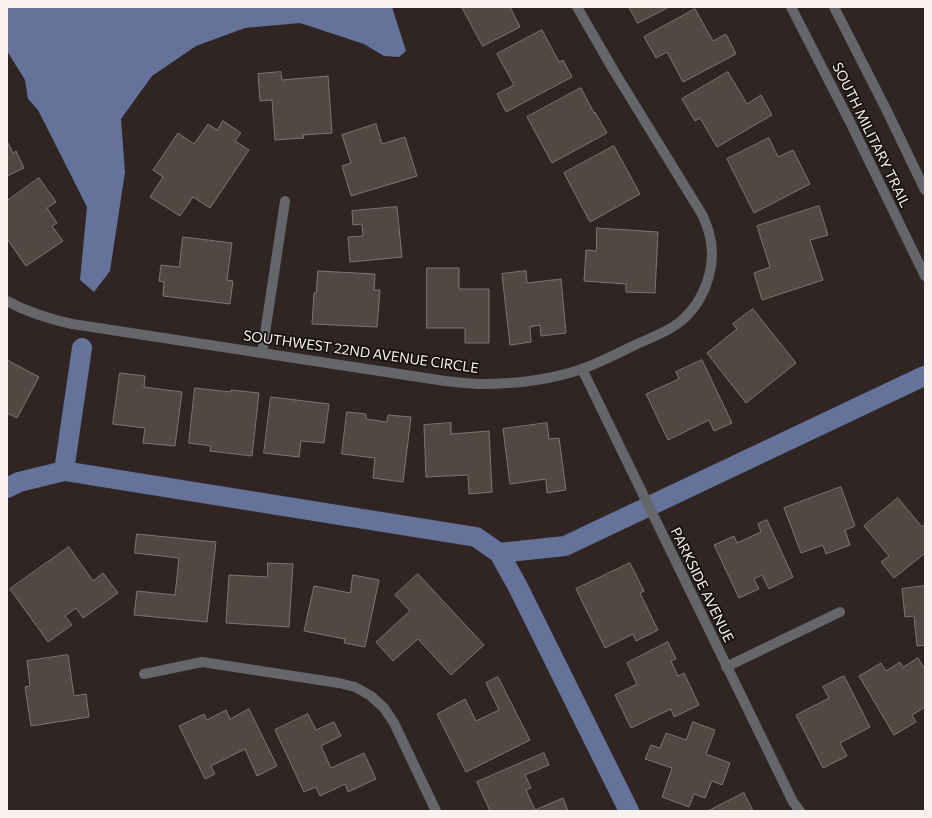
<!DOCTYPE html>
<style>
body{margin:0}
#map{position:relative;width:932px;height:818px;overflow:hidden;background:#302523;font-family:Commissioner,sans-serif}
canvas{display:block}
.frame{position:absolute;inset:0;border:8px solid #f9f1f0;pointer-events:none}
</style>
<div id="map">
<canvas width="932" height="818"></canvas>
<div class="frame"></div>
</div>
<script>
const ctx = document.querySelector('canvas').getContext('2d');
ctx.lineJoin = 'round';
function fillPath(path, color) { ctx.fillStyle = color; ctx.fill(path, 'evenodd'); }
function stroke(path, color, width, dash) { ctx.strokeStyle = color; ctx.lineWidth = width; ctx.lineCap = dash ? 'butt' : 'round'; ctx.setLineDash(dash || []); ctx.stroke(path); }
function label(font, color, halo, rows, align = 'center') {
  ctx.font = font + ' Commissioner,sans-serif'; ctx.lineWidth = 3.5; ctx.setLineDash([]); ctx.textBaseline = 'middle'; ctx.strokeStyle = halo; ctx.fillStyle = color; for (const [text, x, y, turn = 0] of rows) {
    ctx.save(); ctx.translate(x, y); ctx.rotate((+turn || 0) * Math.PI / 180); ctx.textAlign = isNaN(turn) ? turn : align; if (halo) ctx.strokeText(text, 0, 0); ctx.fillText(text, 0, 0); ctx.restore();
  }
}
fillPath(new Path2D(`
 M7 7H392L406 51 399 57 384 56 364 44 300 23 245 28 196 46 152 76 121 119 125 172 110 271 94 292 80 280 87 207 38 110 28 99 25 80 7 51Z`), '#65739b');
stroke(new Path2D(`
 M64 471 82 348
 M7 488 19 482 64 471 476 537 499 553 517 585 629 811
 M499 553 565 546 924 376`), '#65739b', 20);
const building = new Path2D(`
 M462 7H510L520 27 483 46Z
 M629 7H669L638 23Z
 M695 9 713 41 726 34 736 54 683 82 667 52 656 58 644 37Z
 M542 30 559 62 563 60 572 77 506 112 497 94 514 85 497 54Z
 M281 72 282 80 328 76 332 133 303 135 304 138 275 140 272 100 260 101 258 74Z
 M728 72 747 104 761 95 772 115 717 147 700 118 695 121 682 99Z
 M581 88 594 113 595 112 607 133 552 163 527 117Z
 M223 121 241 133 235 141 249 150 210 208 193 197 180 216 150 197 163 177 153 170 178 133 194 144 208 124 217 130Z
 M376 124 382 144 405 137 417 176 351 196 342 166 351 163 342 135Z
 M769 138 778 157 793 150 810 184 754 213 727 159Z
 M7 141 13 153 16 151 24 168 7 176Z
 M614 146 640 194 590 222 564 173Z
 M39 178 56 202 47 208 57 223 52 226 63 241 26 266 7 239V201Z
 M819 206 828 235 810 240 823 280 762 300 754 273 770 267 757 226Z
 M397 207 402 257 350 262 348 237 363 236 362 224 353 225 352 211Z
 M597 228 658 232 655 293 626 292V284L584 281 586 250 596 251Z
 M183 237 232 243 227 280 233 281 230 304 163 296 164 282 159 281 161 265 179 267Z
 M427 268H459V289H489V343H465V328H427Z
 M318 271 375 274 374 290H380L377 327 312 324 314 293H316Z
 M526 271 527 283 561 279 566 333 541 336 540 325 530 327 531 342 510 345 502 274Z
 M753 309 796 363 746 403 707 353 737 329 733 324Z
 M7 360 39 377 17 418 7 413Z
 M702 360 732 423 714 431 709 420 668 440 646 394 679 379 676 372Z
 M120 373 145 376 144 387 182 392 175 446 143 443 145 428 113 424Z
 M195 388 231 392V390L259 393 252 456 210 451 211 446 189 443Z
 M271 397 329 404 324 443 301 441 299 457 264 453Z
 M347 412 366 414V419L387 422 388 415 411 417 403 482 373 478 375 458 342 454Z
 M451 423V434L489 431 492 492 469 494 468 475 426 477 424 425Z
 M547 423 549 439 559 438 566 490 547 493 546 479 510 484 503 429Z
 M841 487 855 526 845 530 850 545 826 554 823 545 801 553 784 508Z
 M898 498 922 527 925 524V553L894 578 881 562 889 556 864 526Z
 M767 520 793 577 769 589 762 575 754 579 759 589 739 598 714 545 734 536 737 543 761 532 758 524Z
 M137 534 216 542 207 622 134 615 137 591 175 595 179 558 135 553Z
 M69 547 93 581 103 573 118 593 83 618 76 608 65 616 72 625 48 642 10 589Z
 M268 563 293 564 289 627 226 623 229 575 267 577Z
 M630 563 644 591 640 593 658 630 636 641 633 634 605 648 576 589Z
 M418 574 484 645 451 675 418 639 393 661 376 642 410 611 395 595Z
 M353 575 379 580 365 647 344 643 345 639 304 631 314 586 350 593Z
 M925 586V645L917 646 914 616 905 617 902 589Z
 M668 642 676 659 671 661 678 676 684 673 699 705 674 717 671 709 631 728 615 695 637 684 627 663Z
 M68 655 74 696 86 694 89 717 31 726 25 687 30 686 27 661Z
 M918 658 924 668 925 667V707L912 715 916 722 894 735 859 676 881 663 886 671 900 662 903 667Z
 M844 676 870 727 840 743 847 756 823 768 796 715 829 698 823 687Z
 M498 677 530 740 466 772 437 714 465 699 476 721 499 710 486 683Z
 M249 709 277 766 257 776 245 749 211 766 215 774 205 779 179 726 204 714 207 720 226 710 230 719Z
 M308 714 316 730 334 722 341 736 321 746 331 768 364 753 376 779 348 792 345 784 320 796 316 787 304 792 275 730Z
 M693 722 715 730 706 754 730 763 722 785 712 781 705 798 694 794 689 807 662 797 672 768 645 759 651 745 660 748 666 733 686 740Z
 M544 753 549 765 525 775 531 788 526 790 535 810 563 798 568 811H490L477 782Z
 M744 793 753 811H708Z`);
fillPath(building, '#534744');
stroke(building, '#817472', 1);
stroke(new Path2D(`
 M7 301C27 312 49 319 72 324L445 381C457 382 469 384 481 384 515 384 550 380 582 369 601 362 618 353 635 345 650 338 668 332 681 321 705 301 718 264 709 233 708 228 705 222 703 216L614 71 577 7
 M262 353 285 201
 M582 369 793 802 800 811
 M726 667 840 612
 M144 674 202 662 339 683 355 687 371 696 384 708 394 723 436 811`), '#64666a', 10);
stroke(new Path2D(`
 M791 7 851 124 925 276
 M834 7 886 109 925 190`), '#64666a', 10);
label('14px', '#f9f1f0', '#15100f', [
 ["SOUTH MILITARY TRAIL",871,135,64],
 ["SOUTHWEST 22ND AVENUE CIRCLE",361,352,8],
 ["PARKSIDE AVENUE",702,585,64]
]);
</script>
